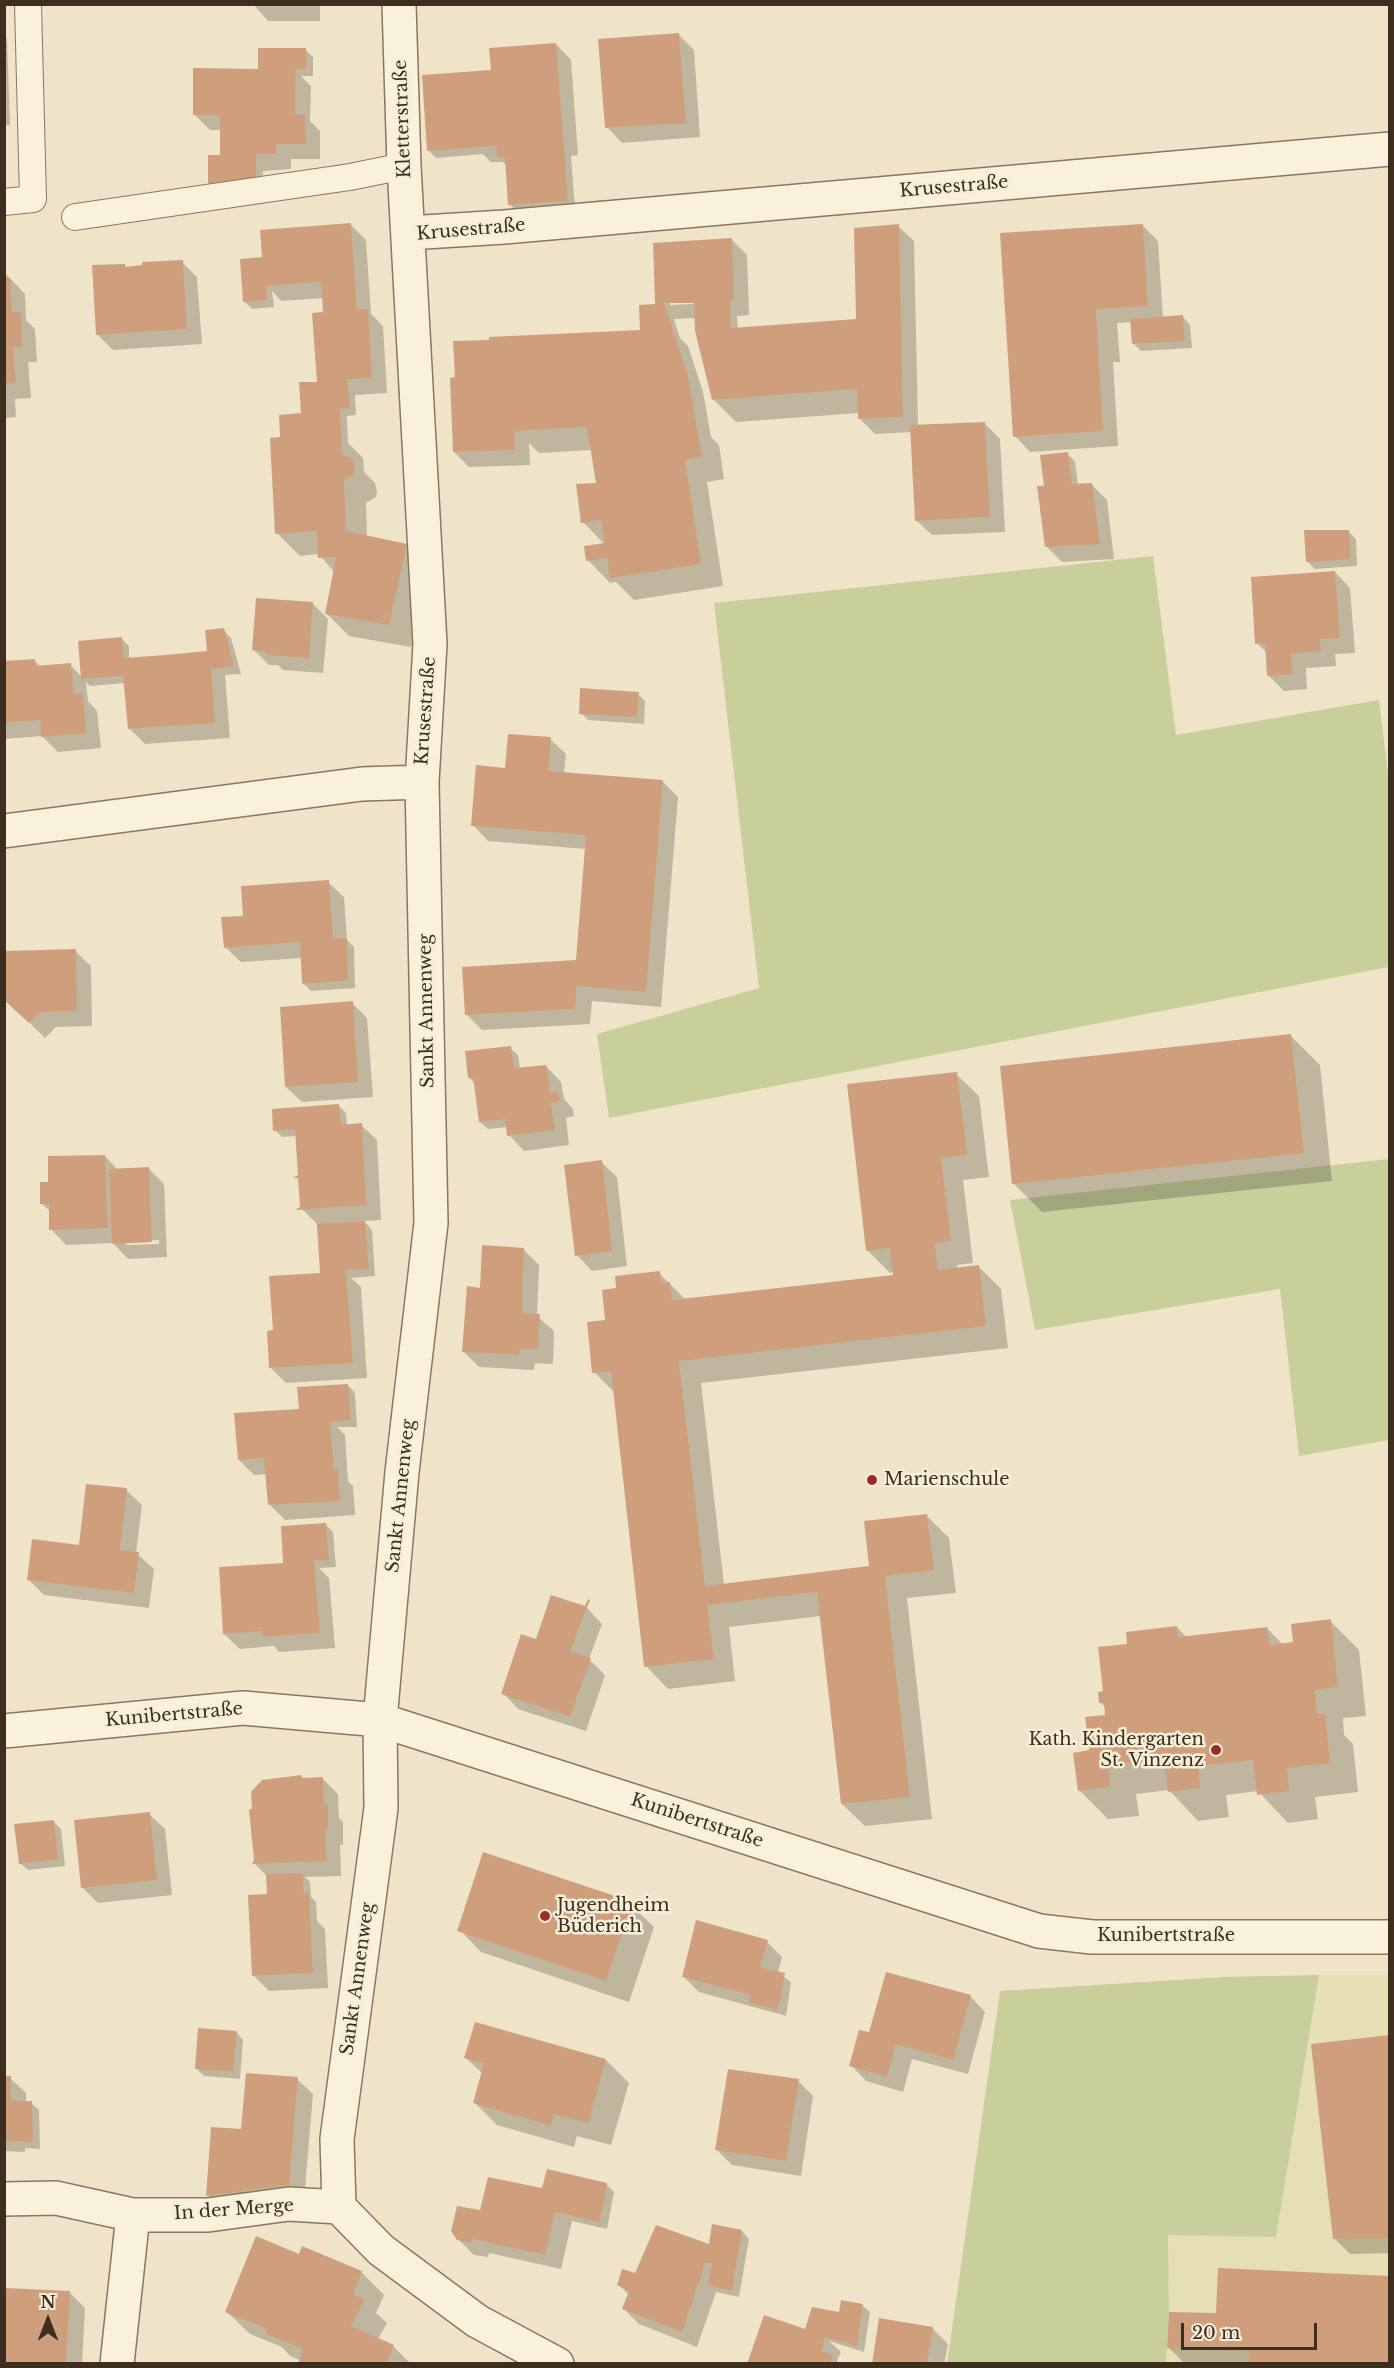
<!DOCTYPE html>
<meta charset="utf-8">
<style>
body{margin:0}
#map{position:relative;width:1394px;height:2368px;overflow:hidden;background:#f0e4c8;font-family:"Libre Baskerville",serif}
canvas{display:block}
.frame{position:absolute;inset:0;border:6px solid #3d2e20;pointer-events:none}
.north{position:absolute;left:18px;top:2290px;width:60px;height:60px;-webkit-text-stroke:4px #f7eed8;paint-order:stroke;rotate:0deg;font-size:16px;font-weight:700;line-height:24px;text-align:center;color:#3d2e20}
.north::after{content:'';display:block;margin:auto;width:21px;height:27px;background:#3d2e20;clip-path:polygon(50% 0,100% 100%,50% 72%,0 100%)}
.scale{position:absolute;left:1181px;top:2323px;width:136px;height:27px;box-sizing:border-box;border:3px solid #3d2e20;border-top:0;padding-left:8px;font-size:18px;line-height:21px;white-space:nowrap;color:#3d2e20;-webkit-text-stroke:4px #f7eed8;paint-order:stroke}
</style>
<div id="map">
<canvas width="1394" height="2368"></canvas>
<div class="frame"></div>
<div class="north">N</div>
<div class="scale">20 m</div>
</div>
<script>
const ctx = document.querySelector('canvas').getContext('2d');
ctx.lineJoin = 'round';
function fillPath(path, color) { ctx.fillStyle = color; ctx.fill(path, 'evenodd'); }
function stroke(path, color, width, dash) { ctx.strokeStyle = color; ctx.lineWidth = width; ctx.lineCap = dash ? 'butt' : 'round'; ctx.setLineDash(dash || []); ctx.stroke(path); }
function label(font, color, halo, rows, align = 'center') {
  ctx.font = font + ' "Libre Baskerville",serif'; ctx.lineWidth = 5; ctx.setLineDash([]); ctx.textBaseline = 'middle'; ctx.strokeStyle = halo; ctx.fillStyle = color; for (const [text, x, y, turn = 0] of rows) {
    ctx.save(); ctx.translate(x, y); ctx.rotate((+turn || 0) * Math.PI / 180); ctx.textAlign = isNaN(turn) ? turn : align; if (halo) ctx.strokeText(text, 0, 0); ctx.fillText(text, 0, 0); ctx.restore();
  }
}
fillPath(new Path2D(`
 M1319 1975H1389V2363L1166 2364 1169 2312 1168 2234 1276 2237Z`), '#e6deb5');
fillPath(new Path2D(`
 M1153 556 1176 735 1379 700 1390 790 1389 967 609 1118 597 1034 759 988 714 603Z
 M1389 1159V1440L1299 1456 1280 1289 1035 1330 1010 1200Z
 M1319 1975 1276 2237 1168 2235 1169 2312 1166 2363 947 2364 1000 1991 1224 1977Z`), '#c9cf9b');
fillPath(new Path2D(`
 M81 4H153L82 5Z
 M253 4H320V21H268Z
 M678 34 694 50 700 137 622 143 607 127Z
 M4 36 7 38 10 125H4Z
 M556 44 571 60 578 155 571 156 575 208 517 211 509 204 507 166 503 162H491L483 154 436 158 429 151 492 72Z
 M305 50 313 57V76H301L311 86 310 121 320 131V159H291V169L263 171 262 184 217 191 210 183 221 159V130H210L194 114 259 70Z
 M350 224 366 240 371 314 383 326 387 393 355 395 356 415 347 416 348 443 363 458 364 472 375 483 377 492 376 497 366 503 367 537 406 546 429 568 411 647 349 636 327 614 334 572 319 554 300 556 277 533 284 439 303 414 319 383 324 298 281 301 272 291 274 307 252 309 244 301 262 259Z
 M898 226 914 241 918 426 984 423 1000 439 1005 532 932 535 916 520 912 432 875 434 859 418V413L736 422 713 399 696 318 674 319 680 338 688 346 703 392 711 437 719 445 724 479 707 482 723 586 634 600 616 582 610 583 588 560 605 545 583 522 597 484 592 450 539 453 529 443 530 465 469 467 454 452 641 331 657 305 732 240 747 255 749 315 737 316 738 330 858 320ZM670 302 714 303 670 305Z
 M1143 226 1158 241 1163 318 1183 317 1190 325 1192 348 1141 351 1134 344 1132 322 1117 323 1120 362H1113L1118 446 1030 452 1015 436Z
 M182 262 197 277 202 344 113 350 98 335 124 265 127 268Z
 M4 272 25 294 26 320 35 329 37 362H28L31 398 15 399 16 417 4 418Z
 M1067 454 1075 461 1078 485 1091 484 1107 500 1114 559 1062 562 1046 546 1048 487Z
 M1348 531 1356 539 1357 566 1315 569 1308 562Z
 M1335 572 1350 588 1355 653 1335 654 1336 666 1306 668 1307 689 1284 691 1269 676 1267 653 1257 643Z
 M312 603 328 619 323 673 283 670 278 665H269L253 649Z
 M223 630 231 638 241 674 225 675 230 738 145 744 129 728 125 683 90 686 86 682 88 701 97 711 101 748 58 752 42 736 4 739V663L34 660 41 667 70 665 82 677 121 638 129 646V659L210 653Z
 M638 694 645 701 644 724 588 720 581 713Z
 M550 739 566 754 564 774 663 782 678 797 661 1007 592 1001 590 1024 482 1030 466 1014 577 962 586 849 488 841 473 825 506 770Z
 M328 882 344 897 347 940 354 947 355 988 311 991 303 983V958L241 962 225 947 245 917Z
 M75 951 91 966 92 1026 56 1027 45 1038 4 998Z
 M352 1003 367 1018 373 1097 302 1102 286 1087Z
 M1291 1036 1320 1065 1332 1181 1042 1212 1013 1183Z
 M510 1048 518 1055 520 1069 546 1066 561 1082 564 1099 573 1109 574 1116 566 1118 569 1145 524 1151 509 1135 508 1127 488 1129 480 1122 476 1084 469 1078Z
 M956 1074 979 1096 989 1177 963 1180 973 1263 957 1265V1269L979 1267 1001 1289 1008 1348 701 1383 724 1585 871 1567 927 1516 949 1538 956 1593 907 1598 932 1819 865 1826 842 1804 821 1616 729 1627 735 1681 668 1689 646 1666 615 1393 594 1372 618 1289 659 1273 686 1300 895 1276 894 1272 890 1273 867 1250Z
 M339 1106 346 1113 347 1126 361 1125 377 1140 381 1220 364 1221 372 1230 375 1276 351 1278 361 1287 367 1378 286 1383 271 1368 274 1332 322 1274 317 1224 302 1209 297 1136 282 1137 275 1130Z
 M105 1156 118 1170 149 1169 164 1184 167 1257 128 1259 113 1243 66 1245 51 1229V1212L42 1204 50 1183ZM159 1240V1244L126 1245V1242Z
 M601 1162 617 1177 627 1266 592 1271 577 1255Z
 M523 1249 539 1265 537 1316 554 1331 553 1364 535 1363 534 1370 479 1367 464 1352 481 1290Z
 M348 1385 355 1393 357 1427H337L345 1435 348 1481 353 1486 355 1515 285 1520 269 1504 267 1474 254 1475 239 1460 301 1410Z
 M126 1490 142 1505 136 1553 154 1569 149 1608 44 1595 29 1580 81 1547Z
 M325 1524 333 1532 336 1567 319 1568 329 1578 335 1648 279 1652 274 1646 240 1649 224 1634Z
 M587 1608 602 1624 589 1659 605 1675 586 1731 518 1709 503 1693 537 1641Z
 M1330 1621 1359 1650 1366 1716 1343 1718 1344 1735 1353 1744 1358 1792 1315 1797 1318 1819 1288 1823 1258 1791 1226 1795 1229 1817 1198 1821 1169 1790 1136 1794 1139 1816 1108 1819 1079 1790 1091 1752 1107 1716 1106 1708 1100 1702 1129 1645 1177 1627 1186 1637 1267 1628 1283 1645 1294 1643Z
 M301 1776 304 1779H323L338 1794 339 1818 343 1822V1845H340L341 1876 305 1877 310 1882 311 1897 316 1902 317 1921 325 1929 328 1988 269 1991 253 1975 268 1896V1877L254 1863Z
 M149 1814 165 1829 172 1895 98 1903 82 1887Z
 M53 1821 61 1829 65 1866 28 1870 20 1863Z
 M631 1905 654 1927 629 2002 481 1952 459 1929Z
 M767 1942 782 1957 778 1973 791 1982 786 2016 699 1992 683 1976Z
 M970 1996 985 2012 968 2074 912 2059 903 2092 866 2081 851 2065 870 2034Z
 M476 2024 606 2060 629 2083 611 2145 577 2136 574 2147 497 2125 475 2103 483 2074 466 2058Z
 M236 2032 243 2040 240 2079 204 2076 196 2068Z
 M1390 2037V2253L1350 2254 1334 2238 1312 2046Z
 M4 2078H10L26 2093V2103H31L39 2110 40 2149 25 2148V2152L4 2151Z
 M297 2079 313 2094 304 2200 215 2203 208 2196 213 2128 241 2130Z
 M798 2081 813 2096 801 2176 732 2165 717 2150Z
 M606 2184 614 2192 607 2229 572 2221 561 2269 489 2253 488 2257 474 2255 458 2239 481 2212 547 2191Z
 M742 2231 749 2239 739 2297 716 2292 697 2347 639 2324 623 2308 629 2295 619 2285 636 2275 715 2249Z
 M300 2256 361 2272 384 2295 376 2313 387 2323 378 2339 393 2346 411 2364H299L300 2360 290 2356 282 2347 250 2334 227 2312Z
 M1219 2269 1390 2278V2364H1185L1169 2348 1217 2315Z
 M4 2290 70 2293 85 2308 82 2364H4Z
 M862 2305 870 2312 864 2352 829 2341 841 2352 837 2361 840 2364H749L806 2330Z
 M932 2328 948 2344 944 2364H873Z`), '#0003');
fillPath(new Path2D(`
 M679 33 686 123 605 128 598 39Z
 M556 43 568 201 508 205 505 157H497L496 146 427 151 422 75 491 70 489 48Z
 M258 48H306V69H296L295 114H305L306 144H276V154H256V177L208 184V155H220V115H193V68L258 69Z
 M351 223 357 310 368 309 372 378 347 379 350 408 340 409 342 454 353 459 355 469 354 474 344 480 346 531 407 544 389 625 325 614 336 557 318 558 317 531 275 534 270 438 280 437 279 415 301 413 299 382H317L312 313 323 312 321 282 266 286 267 300 243 302 240 259 262 257 260 230Z
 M899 224 903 417 858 419 857 389 712 400 695 331 694 303H664L688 376 702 457 685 460 701 564 610 578 607 558 586 561 584 546 605 543 601 520 581 523 576 484 596 483 587 427 515 431V450L453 452 450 378 455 377 453 341 489 340V337L640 330 639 305 655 304 653 243 732 238 734 300H730L731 328 856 319 854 228Z
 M1143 224 1148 306 1096 309 1103 431 1013 437 1000 233Z
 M183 260 187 329 96 335 92 265 125 264V267L142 265V262Z
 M4 278H10L12 312H21L22 347H13L16 383 4 384Z
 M1183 315 1185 341 1132 344 1130 319Z
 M985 422 990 517 915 521 910 425Z
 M1068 452 1072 484 1092 483 1100 544 1045 547 1037 486H1044L1040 455Z
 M1304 530H1349L1351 559 1306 562Z
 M1335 571 1340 638 1320 639 1321 651 1291 654 1293 674 1267 676 1265 643 1255 644 1251 577Z
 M256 598 313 602 309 658 266 655 264 651 252 650Z
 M224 628 234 666 211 669 215 723 128 729 123 676 81 679 78 641 122 637 124 658 166 655 207 651 205 630Z
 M35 659V666L71 663 74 695 83 694 86 733 41 737 40 720 4 723V661Z
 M580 688 639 692 637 717 579 714Z
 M508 734 551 737 548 771 663 780 646 992 577 986 575 1009 465 1015 462 967 576 960 586 835 471 826 476 765 505 768Z
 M329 880 333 938H347L348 981 302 984 300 942 224 948 221 917 243 916 241 886Z
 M76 949 77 1011 40 1012 29 1023 4 1000 5 951Z
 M353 1001 358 1082 285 1087 280 1007Z
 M1291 1034 1304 1153 1012 1184 1000 1066Z
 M511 1046 514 1068 546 1065 550 1093 558 1092 560 1101 551 1103 555 1130 507 1136 505 1119 479 1122 473 1077 468 1078 465 1051Z
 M957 1072 967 1155 941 1158 951 1241 935 1243 938 1270 979 1265 986 1326 679 1361 705 1586 869 1566 864 1521 927 1514 934 1570 885 1576 910 1797 841 1804 817 1592 707 1605 714 1659 644 1667 611 1371 592 1373 587 1322 605 1320 602 1290 616 1288 615 1276 660 1271 661 1283 670 1282 672 1300 893 1275 890 1248 866 1251 847 1084Z
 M339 1104 341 1125 362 1123 366 1203 369 1205 295 1210 300 1207 298 1178H293L298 1175 295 1129 273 1131 272 1109Z
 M105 1155 108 1228 49 1230V1204H40V1182H48V1156Z
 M602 1160 612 1251 575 1256 564 1165Z
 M149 1167 152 1242 112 1244 109 1169Z
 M365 1221 369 1269 346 1270 353 1363 269 1368 267 1331 273 1330 269 1276 320 1273 317 1224Z
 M482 1245 524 1248 522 1313 540 1314 538 1349H520L519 1355 462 1352 467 1286 480 1288Z
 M348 1384 351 1420 330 1422 334 1469H338L340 1501 268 1505 264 1458 238 1460 234 1413 299 1409 297 1387Z
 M86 1484 127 1488 120 1550 139 1552 134 1593 27 1580 32 1539 79 1545Z
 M326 1523 329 1560 314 1561 320 1633 263 1637 262 1631 223 1634 219 1567 283 1563 281 1526Z
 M551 1595 585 1606 588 1599 590 1600 570 1651 591 1658 570 1717 501 1694 521 1634 536 1639Z
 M1331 1619 1338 1687 1315 1690 1317 1714 1325 1713 1330 1763 1287 1768 1289 1791 1257 1795 1253 1760 1198 1766 1200 1788 1168 1792 1164 1758 1108 1765 1110 1787 1078 1791 1073 1753 1089 1750 1085 1717 1105 1715 1104 1703H1099L1098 1692 1103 1691 1098 1647 1127 1644 1126 1632 1177 1626 1178 1637 1267 1627 1270 1645 1293 1642 1291 1624Z
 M301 1775 302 1778 323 1777 324 1805H328V1830H325L327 1861 252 1864 254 1860 249 1809H252L251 1792 262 1780Z
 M150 1812 157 1880 81 1888 74 1820Z
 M54 1820 58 1859 19 1864 14 1824Z
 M483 1852 633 1902 606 1981 457 1931Z
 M303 1873 304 1893H309L313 1973 252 1976 248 1895 267 1894 266 1874Z
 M696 1920 768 1940 760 1967 785 1973 778 2010 749 2003 751 1995 682 1977Z
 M886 1972 971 1995 953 2060 896 2044 887 2077 849 2066 859 2030 869 2032Z
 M475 2022 606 2059 588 2123 554 2114 551 2126 473 2103 484 2063 464 2058Z
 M198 2028 237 2031 233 2072 195 2069Z
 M1389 2035V2238L1333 2239 1311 2044Z
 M728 2069 799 2079 786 2161 715 2150Z
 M246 2073 298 2077 289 2185 206 2196 211 2127 241 2129Z
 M4 2076H11V2101H32L33 2142 5 2141Z
 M547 2169 607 2183 600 2222 555 2212 545 2255 473 2239 472 2243 457 2240 451 2231 457 2206 480 2210 488 2177 542 2188Z
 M712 2224 742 2230 732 2291 708 2285 712 2263H705L682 2332 622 2309 629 2291 617 2285 622 2269 635 2273 656 2225 709 2244Z
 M256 2236 299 2254 302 2246 362 2271 353 2294 365 2299 351 2326 394 2345 386 2364H298L303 2349 266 2334 267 2329 225 2312Z
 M1218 2268 1389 2276V2364H1248L1249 2352 1167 2348 1169 2312 1216 2313Z
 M5 2288 70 2291 66 2364H5Z
 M841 2300 863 2304 857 2346 825 2337 821 2351 833 2355 830 2364H747L764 2315 805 2329 812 2307 839 2312Z
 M879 2318 933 2327 927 2364H872Z`), '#cf9f7d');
const service = new Path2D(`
 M4 202 33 199 28 4
 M75 217 350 177 404 166`);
const minor = new Path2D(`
 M408 233 504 227 1390 149
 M4 831 362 784 422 782
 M4 1731 243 1708 380 1720 1039 1931 1092 1937H1390
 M4 2199 56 2198 133 2215H208L289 2204 339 2207 381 2250 477 2321 557 2364
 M339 2207 337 2139 381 1808 380 1720 402 1472 431 1223 422 782 430 644 404 166 399 4
 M117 2364 133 2215`);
stroke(service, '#8d765c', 28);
stroke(minor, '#8d765c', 36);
stroke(service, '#faf1dc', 26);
stroke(minor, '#faf1dc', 33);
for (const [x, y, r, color] of [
 [872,1480,6,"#9e2a2b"],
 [1216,1750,6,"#9e2a2b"],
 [545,1916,6,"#9e2a2b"]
]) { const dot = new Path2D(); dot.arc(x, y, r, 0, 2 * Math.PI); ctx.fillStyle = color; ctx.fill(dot); stroke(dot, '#f7eed8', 2); }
label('18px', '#3d2e20', '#f7eed8', [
 ["Kletterstraße",403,119,-92],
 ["Krusestraße",954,187,-5],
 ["Krusestraße",471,230,-5],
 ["Krusestraße",426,711,-86],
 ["Sankt Annenweg",427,1011,-91],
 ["Sankt Annenweg",401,1496,-84],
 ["Kunibertstraße",174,1715,-5],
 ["Kunibertstraße",697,1821,18],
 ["Kunibertstraße",1166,1936],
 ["Sankt Annenweg",358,1979,-82],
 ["In der Merge",234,2210,-4]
]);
label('18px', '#3d2e20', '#f7eed8', [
 ["Marienschule",884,1480],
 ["Kath. Kindergarten",1204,1740,"right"],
 ["St. Vinzenz",1204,1761,"right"],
 ["Jugendheim",557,1906],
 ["Büderich",557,1927]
], 'left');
</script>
